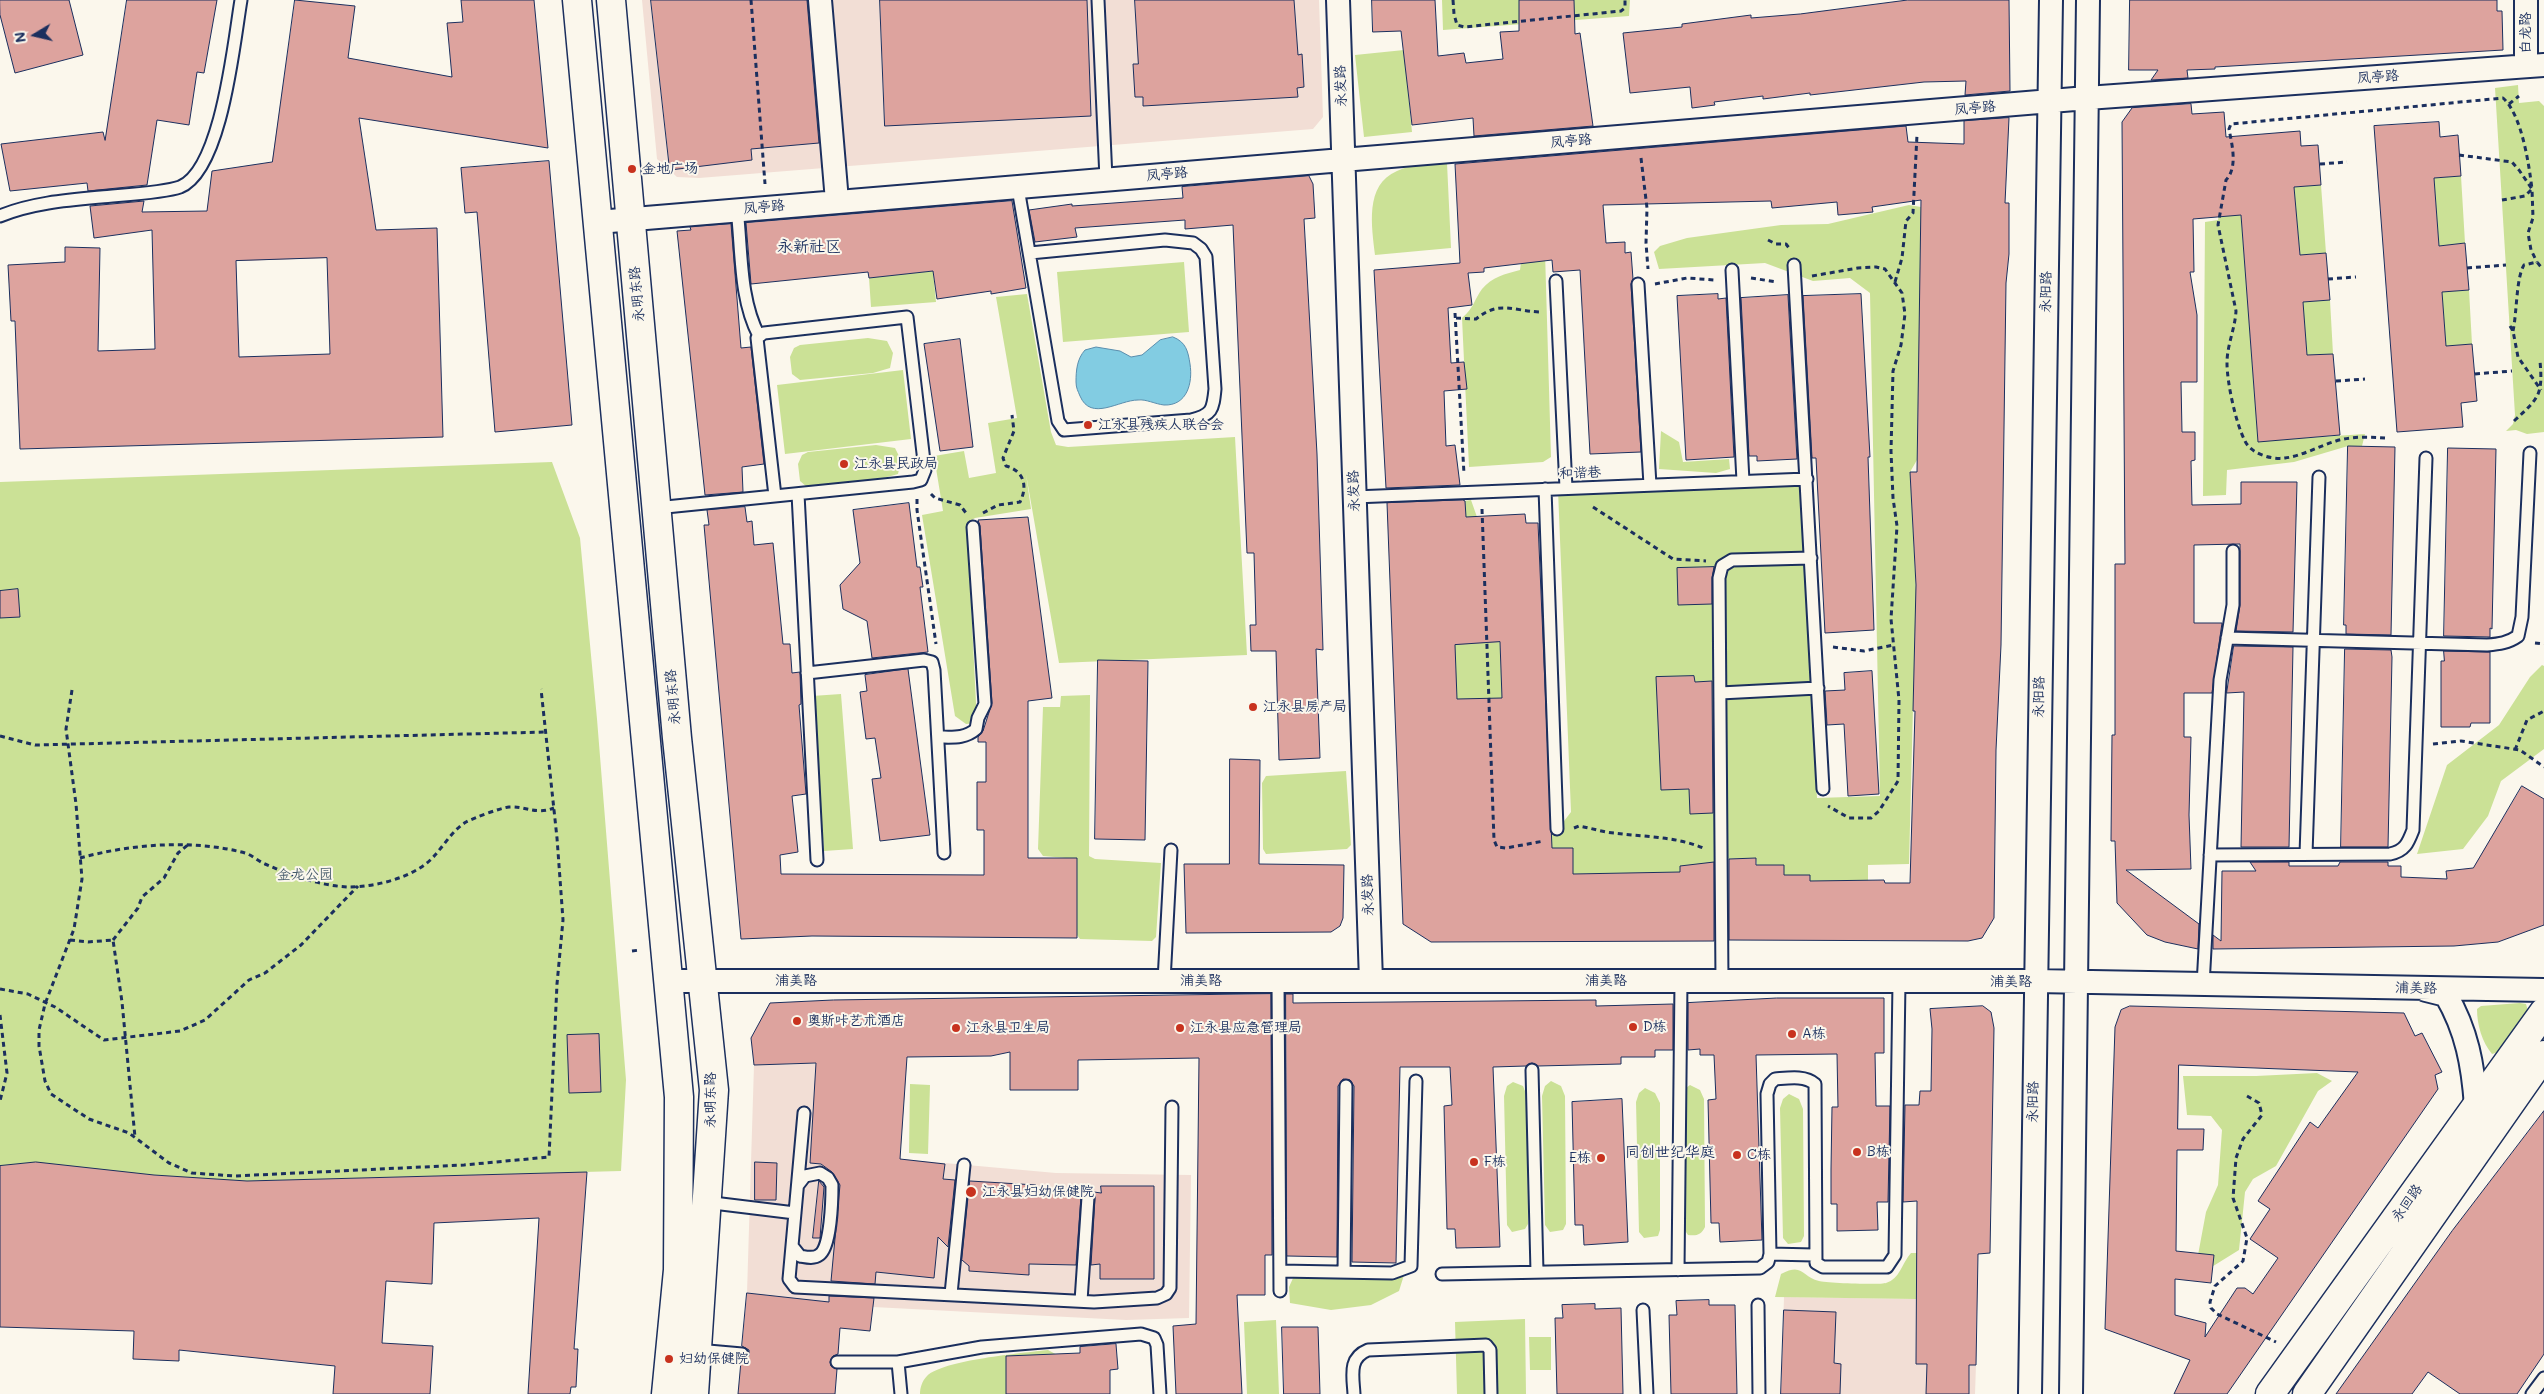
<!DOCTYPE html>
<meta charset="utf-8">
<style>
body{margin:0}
#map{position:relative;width:2544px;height:1394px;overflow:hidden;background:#fbf7ec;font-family:Mali,sans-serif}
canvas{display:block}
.north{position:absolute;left:10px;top:10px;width:50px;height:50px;-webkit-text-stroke:4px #fbf7ec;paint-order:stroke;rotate:261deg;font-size:14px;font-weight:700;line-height:20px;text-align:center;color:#1b2f5e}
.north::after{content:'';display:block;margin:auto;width:18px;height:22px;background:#1b2f5e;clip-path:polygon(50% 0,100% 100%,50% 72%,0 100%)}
</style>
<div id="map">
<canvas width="2544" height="1394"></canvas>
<div class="north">N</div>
</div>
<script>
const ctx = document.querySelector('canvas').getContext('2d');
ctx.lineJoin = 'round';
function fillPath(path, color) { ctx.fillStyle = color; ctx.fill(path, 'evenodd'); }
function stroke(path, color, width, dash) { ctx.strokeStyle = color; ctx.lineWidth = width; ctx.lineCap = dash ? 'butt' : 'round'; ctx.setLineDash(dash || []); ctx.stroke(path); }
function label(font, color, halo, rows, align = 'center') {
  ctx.font = font + ' Mali,"LXGW WenKai TC",sans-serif'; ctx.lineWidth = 4; ctx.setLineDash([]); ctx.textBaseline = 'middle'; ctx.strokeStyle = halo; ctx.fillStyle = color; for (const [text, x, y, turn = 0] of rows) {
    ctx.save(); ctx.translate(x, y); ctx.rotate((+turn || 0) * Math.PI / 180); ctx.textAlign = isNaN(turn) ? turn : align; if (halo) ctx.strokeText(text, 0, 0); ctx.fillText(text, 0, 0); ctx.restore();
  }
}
fillPath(new Path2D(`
 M642 0H1319L1323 117 1313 129 699 178 677 177 657 159Z
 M907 1062 900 1159 1056 1173 1191 1175 1189 1318 1126 1320 873 1307 747 1293 754 1065Z
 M1784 1297 1916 1299V1364L1976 1365 1975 1394H1781Z`), '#f2ded5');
fillPath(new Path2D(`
 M1442 0H1630L1629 16 1443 30Z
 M1404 50 1412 132 1364 137 1355 55Z
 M2518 85 2519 103 2539 101 2544 106V432L2527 434 2516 430 2506 431 2513 424 2515 415 2495 88Z
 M1447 163 1451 248 1375 255C1372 227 1364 185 1397 171 1410 164 1432 165 1447 163Z
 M2237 164 2258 441 2365 434 2362 446H2348L2294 462 2227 470 2226 495 2203 496 2205 222 2218 220 2220 208Z
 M2461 176 2465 243 2439 246 2434 178Z
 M2321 185 2326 253 2300 255 2294 187Z
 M1909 205 1921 207V235L1917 460 1910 472 1916 591 1909 864 1868 865V882L1810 881V875H1784L1783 865H1757L1756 858 1726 859 1727 877H1689L1686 872 1573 874V848H1546V853L1488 852V862H1476L1472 699H1463L1466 838 1462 837 1453 600 1458 599 1460 644 1477 643 1474 598H1483L1481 562 1468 563V561L1465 501 1471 500 1477 517 1495 535 1508 831 1552 829 1561 825 1571 812 1558 490 1804 481 1817 798 1880 796 1870 293 1850 278 1813 281 1765 263 1659 269 1654 252 1660 246 1687 238 1781 225 1828 224Z
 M1545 252 1551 457 1543 462 1469 467 1462 318C1474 308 1474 300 1482 289 1492 277 1505 274 1520 270L1522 255Z
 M1184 262 1189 332 1063 342 1057 272Z
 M933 271 936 302 871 307 869 278Z
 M2469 290 2472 344 2446 346 2442 292Z
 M1027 294 1051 432 1056 445 1068 447 1235 437 1247 655 1059 663 1026 474 1031 509 975 518 967 523 977 723 966 724 955 716 922 515 943 511 934 456 964 451 969 478 996 473 988 423 1017 418 996 297Z
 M2330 300 2333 354 2307 355 2303 302Z
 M868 338 887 341 893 353 890 368 873 373 800 380 792 374 790 357 794 348 800 345Z
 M903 370 911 439 785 454 777 385Z
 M1661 431 1679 442 1683 462 1729 459 1730 469 1716 473 1659 469Z
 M876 445 895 448 901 460 898 474 880 479 807 487 800 481 798 464 802 455 808 452Z
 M552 462 580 538 597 719 626 1080 621 1171 247 1181 0 1166V482Z
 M2542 665 2544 666V749L2501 781 2488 816 2463 849 2417 854 2447 765 2499 725 2530 677Z
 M841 694 853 849 824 851 812 696Z
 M1090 695 1089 856 1095 859 1161 863 1156 937 1152 941 1080 939 1077 935V859L1043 856 1038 849 1043 707H1060L1061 696Z
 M1346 771 1351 845 1347 849 1266 854 1263 849 1262 783 1266 776Z
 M2520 1003 2526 1004 2528 1011 2502 1051 2492 1054C2482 1042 2477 1025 2477 1009L2481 1006Z
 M2317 1073 2332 1081 2318 1091 2276 1166 2253 1179 2245 1192 2239 1250 2210 1268 2198 1255 2206 1212 2218 1185 2222 1130 2211 1116 2187 1115 2183 1076H2256Z
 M1551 1081 1561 1086 1565 1096 1566 1224 1563 1230 1550 1232 1545 1225 1542 1096 1545 1086Z
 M1513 1082 1523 1086 1527 1096 1528 1224 1525 1229 1512 1232 1507 1225 1504 1096 1507 1086Z
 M910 1084 930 1085 928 1154 909 1153Z
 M1690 1085 1700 1090 1704 1099 1705 1227C1701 1235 1697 1236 1688 1235L1684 1229 1683 1090Z
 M1645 1088 1655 1093 1660 1103V1230L1658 1236 1644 1238 1639 1232 1636 1102 1639 1093Z
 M1789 1094 1799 1099 1803 1109 1804 1236 1801 1242 1788 1244 1783 1238 1780 1108 1783 1099Z
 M1911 1253H1918L1916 1299 1775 1297 1781 1274C1803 1262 1802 1277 1819 1281 1825 1283 1881 1285 1886 1283 1900 1279 1902 1263 1911 1253Z
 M1404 1275 1399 1291 1371 1305 1331 1310 1290 1303 1289 1287 1294 1276Z
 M1525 1319 1526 1394H1457L1455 1322Z
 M1276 1320 1279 1394H1247L1244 1322Z
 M1529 1337H1551V1370H1530Z
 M1048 1350 1061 1357V1394H920C920 1388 922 1381 927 1376 943 1360 1023 1353 1048 1350Z`), '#cbe196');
const water = new Path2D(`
 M1173 337C1186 342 1188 351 1190 364 1193 383 1187 406 1164 405 1155 404 1146 399 1138 400 1119 400 1091 422 1080 396 1078 391 1076 388 1076 382 1076 370 1077 359 1085 350L1096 347 1120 351 1131 357 1142 355 1160 340Z`);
fillPath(water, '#82cce2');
stroke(water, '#598dad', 1);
const building = new Path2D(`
 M0 0H69L83 55 15 73 0 15Z
 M127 0H217L204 73 197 72 189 125 157 120 147 185 88 191 87 183 10 191 1 144 103 132 105 140Z
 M295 0 355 6 348 58 452 77 447 23 463 22 461 0H534L548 148 359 118 376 230 437 228 443 437 20 449 15 321H11L8 265 65 262V247L100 248 98 351 155 349 152 230 94 238 90 206 144 201 142 212 207 211 212 171 272 162ZM327 258 330 354 239 357 236 261Z
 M651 0H807L819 143 751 149 752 160 670 170Z
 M880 0H1087L1091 116 885 126Z
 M1135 0H1294L1298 55 1302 54 1304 87 1297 88 1298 97 1143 106V97H1135L1133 64H1138Z
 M1372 0H1435L1438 56 1464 53 1466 63 1503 59 1500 32 1519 31V0H1574L1575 34 1580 33 1593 126 1474 136 1473 118 1412 125 1401 31 1373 32Z
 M1908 0H2009L2010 91 1965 95 1966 81 1924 82 1810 95V93L1763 99V96L1714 102 1715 105 1692 108 1690 87 1630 93 1623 33 1682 27V24L1751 15V18L1800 14Z
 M2130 0H2497V11H2502L2503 50 2215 67V69L2187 70 2188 78 2151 80 2158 70H2129Z
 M2191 104 2192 114 2224 112 2226 137 2300 131 2301 146 2318 145 2321 185 2294 187 2300 255 2326 253 2330 300 2303 302 2307 355 2333 354 2340 435 2258 442 2241 215 2193 219 2194 272H2190L2197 315V382H2181L2182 432H2195V460L2191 461 2192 505 2241 504V482H2297L2293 632 2236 631 2240 605V544L2194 545V623H2222L2212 693H2184V737H2191L2189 815 2191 869 2126 870 2199 924 2198 949 2165 942 2147 935 2117 903 2115 841H2111L2112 735H2115V564H2125L2122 122 2132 108Z
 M2009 118 2005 203H2009V254L2006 283 2001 645 1996 750 1994 918 1982 938 1968 941 1729 940V859L1756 858V865H1784V875H1810V881L1884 880 1885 883H1910L1915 711H1913L1916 585 1910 472H1917L1921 200 1872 207 1873 212 1838 215 1837 202 1772 208 1771 201 1603 205 1606 243 1625 242V253L1631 252 1633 279 1631 284 1641 452 1590 454 1580 270 1553 272 1552 260 1484 268V272L1468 273 1472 305 1448 308 1451 363 1464 362 1467 389 1444 391 1446 446 1455 445 1460 485 1386 488 1374 270 1460 263 1455 164 1906 126 1908 142 1964 144V121Z
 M2439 122 2440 137 2458 135 2461 176 2434 178 2439 246 2465 243 2469 290 2442 292 2446 346 2472 344 2477 401 2461 403 2463 427 2397 432 2374 126Z
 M549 161 572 425 495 432 477 212 465 213 461 168Z
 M1309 176 1313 184 1315 218 1304 219 1317 454 1323 650 1316 649 1320 758 1279 760 1276 651H1251L1250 625H1256L1254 553H1247L1233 225 1185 229V220L1075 228 1077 237 1035 242 1029 210 1072 204V206L1183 198 1182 187Z
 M1012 201 1026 288 991 294V291L937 299 933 271 869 278 868 272 751 284 746 223Z
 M731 224 741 348 751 347 764 464 742 467 743 492 705 495 677 231 691 230 690 227Z
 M1718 294V299L1726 298 1734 457 1686 460 1677 296Z
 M1861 294 1870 457H1868L1874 630 1825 633 1816 458H1812L1803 296Z
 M1788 295 1797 459 1757 461V456H1749L1741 298Z
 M960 339 973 447 940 451 924 344Z
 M2348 446 2395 447 2391 635 2346 634V625H2344Z
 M2448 448 2496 449 2492 629 2490 628V637L2444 636Z
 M1463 500 1465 501 1466 517 1525 514 1526 523H1538L1552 848H1573V874L1680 872V866L1714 862V941L1431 942 1403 924 1387 503ZM1500 642 1502 698 1457 699 1455 645Z
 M909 503 917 567H920L923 587H920L928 652 872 658 867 621 843 609 840 585 860 563 853 510Z
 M745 507 747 522 752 521 754 545 773 543 783 644H790L792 673 800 672 801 704 799 705 806 794 792 796 798 852 780 855 781 874 984 875V830H977V782H986V742H978V737L983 731 992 703 980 526 978 520 1028 517 1052 698 1028 701V858H1077V938L812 936 741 939 704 525H709L707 510Z
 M1714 567 1712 578V604L1678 605 1677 568Z
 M18 589 20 617 0 618V591Z
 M2234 646 2293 647 2289 847H2241L2244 692 2227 693Z
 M2345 649 2391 650 2392 657 2388 847H2341Z
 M2444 651 2490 652V723H2471L2470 727H2441V661H2444Z
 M1098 660 1148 661 1145 840 1095 839Z
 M908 669 930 835 880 841 872 779 881 778 875 738 866 739 860 692 867 691 865 675Z
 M1872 671 1879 794 1848 796 1844 724 1827 725 1825 691 1845 690 1844 673Z
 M1694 676 1695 682 1712 681 1713 813 1690 814 1689 789 1661 790 1656 677Z
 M1230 759 1260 760 1259 864 1344 865 1343 918 1340 926 1331 932 1186 933 1184 864H1229Z
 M2522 786 2544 799V925L2498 942 2454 946 2213 949V935L2221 941 2222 871H2256L2250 862H2289V866H2338L2340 862H2388V866H2401V877L2447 879 2446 871 2473 868Z
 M1271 994 1272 1255H1265V1295H1237L1242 1394H1176L1173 1326 1196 1324 1199 1058 1078 1060V1090H1010V1052L991 1056 907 1057 900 1159 945 1164 943 1179 955 1180 948 1247 938 1237 934 1278 876 1272 875 1284 831 1281 840 1185 832 1172 821 1164 810 1163 816 1063 754 1065 751 1038 770 1003 833 1000Z
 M1286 994H1293V1003L1596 1000V1006L1673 1004V1050H1655V1057H1621V1064L1538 1066 1532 1063 1526 1066 1493 1067 1500 1247 1456 1248 1455 1229H1447L1444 1106 1452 1105 1450 1067H1400L1396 1263 1352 1262 1354 1086 1350 1080 1343 1079 1338 1086 1337 1257 1287 1256Z
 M1777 998H1884V1053H1875L1876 1106H1890L1888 1202H1877L1878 1230 1837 1231V1204H1831V1169L1832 1107H1838L1837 1054 1756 1055 1762 1240 1720 1242 1719 1223H1711L1708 1100 1716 1099 1714 1055H1700V1049L1688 1050V1003Z
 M1983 1006 1991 1012 1994 1028 1990 1253 1978 1254 1976 1365H1969V1394H1926L1927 1364H1916L1917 1201 1903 1202 1905 1105H1919L1920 1091H1931L1932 1029 1930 1009Z
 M2130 1006 2404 1013 2415 1036 2422 1033 2442 1072 2435 1075 2438 1089 2227 1394H2174L2190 1360 2105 1329 2115 1027 2121 1010ZM2179 1065 2358 1072 2318 1128 2310 1122 2258 1201 2270 1209 2250 1239 2278 1258 2253 1294 2245 1288H2237L2205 1337 2206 1323 2175 1315V1279L2211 1283 2214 1255 2176 1251 2177 1150H2203L2204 1129H2178Z
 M599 1034 601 1092 569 1093 567 1035Z
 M1622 1099 1628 1242 1584 1245 1583 1225H1575L1572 1102Z
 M2544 1111V1354L2517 1394H2460L2428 1372 2412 1394H2336L2452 1231Z
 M36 1162 154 1175 247 1181 587 1172 574 1349H578L576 1387H571L570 1394H528L539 1218 434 1223 432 1284 386 1281 382 1343 433 1346 430 1394H333L335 1366 179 1350V1361L133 1359 134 1331 0 1327V1166Z
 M755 1162 777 1163 776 1200H755Z
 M819 1181 824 1187 820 1238H813Z
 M970 1181 1036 1185 1034 1189 1083 1192 1081 1196 1076 1265 1029 1264V1275L969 1271V1266L962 1260Z
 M1101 1186H1154V1279H1100V1264L1091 1265 1095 1198 1094 1192 1101 1193Z
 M747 1293 829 1302V1296L874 1298 870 1331 840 1328 838 1354 833 1356 830 1362 831 1366 837 1369 835 1394H738L741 1361H746L749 1355V1350L742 1346Z
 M1709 1300V1305H1735L1737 1394H1671L1669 1315H1677L1676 1301Z
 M1595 1304V1309L1621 1308 1623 1394H1557L1555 1318H1563L1562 1305Z
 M1784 1310 1836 1312 1834 1363 1841 1364 1840 1394H1781Z
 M1282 1327H1318L1320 1394H1284Z
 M1116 1344 1118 1369 1110 1370V1394H1006V1356L1080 1353V1347Z`);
fillPath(building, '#dda39e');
stroke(building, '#1b2f5e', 1);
const service = new Path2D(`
 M1098 0 1106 179
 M1018 186 1019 194 1058 421 1064 430 1191 420C1212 415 1213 410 1215 389L1206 257 1201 249 1193 243 1165 240 1030 253
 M737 209C742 250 739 298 759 336
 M0 216C31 203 68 200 101 197 120 195 163 193 180 187 222 170 234 41 241 0
 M1794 265 1823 789
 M1732 270 1743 481
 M1556 281 1566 488
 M1638 284 1650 485
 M1545 489 1557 829
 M798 494 817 860
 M1354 497 1807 479
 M656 508 913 482 921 480 925 470 907 317 764 333 757 338 775 496
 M2227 638 2487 645C2499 644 2508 643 2518 636L2522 617 2530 453
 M807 673 924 660 932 662 934 670 944 853
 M1720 693 1818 688
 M938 737C952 737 965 739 976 729L978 718 985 704 973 527
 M2306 854 2319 477
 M2210 855 2390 854C2405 851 2408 843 2413 830L2426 458
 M1164 981 1171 850
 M1278 981 1280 1291
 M1722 981 1719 578 1722 566 1732 560 1811 558
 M2203 985 2220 680 2233 605V551
 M1532 1070 1537 1272
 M804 1113 789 1279 795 1287 1094 1302 1157 1298 1166 1294 1170 1288 1172 1107
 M705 1202 795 1213
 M792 1246 800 1256C806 1257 814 1259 819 1255 831 1248 832 1199 832 1185L828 1178 820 1173 805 1176 798 1185
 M1770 1254 1814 1255
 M1678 1270 1681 981
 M1280 1271 1392 1273 1411 1266 1416 1081
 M1344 1272 1346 1086
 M1442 1274 1760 1268 1768 1262 1770 1254 1767 1094 1770 1084 1775 1079C1788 1078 1805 1075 1815 1084L1816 1263 1823 1267H1887L1895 1255 1899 982
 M951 1294 964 1165
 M1081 1301 1088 1197
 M1758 1305 1759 1394
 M1643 1310 1647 1394
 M697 1350 742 1354
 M837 1362H898L982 1347 1141 1334 1154 1338 1157 1345 1160 1394
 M898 1362 901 1394
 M1354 1394C1353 1376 1348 1358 1368 1350L1486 1345 1490 1350 1491 1394
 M2532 1394 2544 1378`);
const minor = new Path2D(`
 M820 0 837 201
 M1338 0 1371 981
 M2526 0V66
 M598 222 2087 98 2544 65
 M669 981H2035L2544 990
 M2426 990 2446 995C2467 1031 2473 1065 2476 1106
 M2030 1394 2051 0
 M2071 1394 2088 0`);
const secondary = new Path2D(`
 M2270 1394 2544 1012
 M2307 1394 2544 1055`);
const primary = new Path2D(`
 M577 0 679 1097 678 1270 666 1394
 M611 0 677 738 714 1090 694 1394`);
stroke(service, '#1b2f5e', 15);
stroke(minor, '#1b2f5e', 26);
stroke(secondary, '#1b2f5e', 31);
stroke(primary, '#1b2f5e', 31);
stroke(new Path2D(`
 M751 0 765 184
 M1453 0 1454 14 1457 25 1464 27 1621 11 1625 8V0
 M2509 104 2519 96
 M2459 155 2512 162 2519 170 2532 189 2533 218 2528 233 2531 250 2537 262
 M1641 158 1647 208 1646 243 1648 269
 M2320 164 2347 162
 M1768 240 1776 244H1786L1789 248
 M2467 268 2506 265
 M1812 276 1858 268 1876 267 1885 269 1902 293 1905 314 1901 345 1893 371 1891 451 1893 498 1897 526 1891 619 1899 700 1898 781 1879 811 1871 818H1849L1828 806
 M1751 278 1777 282
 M2328 279 2356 277
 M1895 282 1902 258 1906 221 1913 213 1917 135
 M1655 284 1687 278 1715 280
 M1455 313 1464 474
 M1456 318 1476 319C1499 300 1513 311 1540 312
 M2510 326 2513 331 2518 357 2541 390
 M2513 331C2517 313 2516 278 2524 265L2537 262 2541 267
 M2475 374 2512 371
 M2336 381 2365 379
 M2514 421C2539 398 2543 395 2540 361
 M2385 438C2369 437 2352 436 2336 441 2319 446 2302 456 2285 458 2272 460 2251 454 2245 441 2236 424 2227 383 2227 363 2227 345 2235 329 2236 311L2218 225 2226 180C2238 167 2232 145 2229 129L2231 124 2503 98C2522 115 2529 165 2532 189L2525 196 2502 200
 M931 494 935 498 960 505 966 513
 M917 499V510L936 644
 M1593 507 1673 559 1706 561
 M1482 509 1494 840 1497 847 1506 848 1544 841
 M983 513 998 505 1020 502C1028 486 1024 471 1006 466L1003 458 1014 431 1012 415
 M2535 643 2544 644
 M1833 647 1864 651 1894 645
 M72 690 66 729 76 804 82 879 74 929 45 1004 39 1030V1046L45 1081 51 1094 89 1119 129 1133 169 1163 192 1173 235 1176 464 1165 549 1157 557 984 563 920 557 838 541 689
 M0 736 35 745 546 732
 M2433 744 2461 741 2520 750 2544 767
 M2515 750 2527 720 2544 711
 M1574 828 1579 826C1591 828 1602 832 1614 833 1643 837 1675 836 1703 848
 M80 858C131 844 193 839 245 853 252 855 258 861 265 864 290 875 320 886 349 887 376 887 417 877 435 855 445 844 453 830 466 822 474 818 500 808 509 807 526 806 535 815 554 808
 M70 940 88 942 113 940 122 1002 135 1137
 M113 940 138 908 142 897 164 878 178 853 189 844
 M632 951 640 950
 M0 989 28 994 55 1007 104 1040 180 1031 205 1020 249 980 265 973 301 945 358 886
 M0 1015 7 1073 0 1101
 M2247 1096 2259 1103 2262 1115 2243 1139 2236 1158 2233 1198 2247 1238 2243 1261 2215 1286 2210 1302 2211 1308 2217 1314 2276 1342`), '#1b2f5e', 3, [5, 4]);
stroke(service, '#fbf7ec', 11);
stroke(minor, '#fbf7ec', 22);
stroke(secondary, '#fbf7ec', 28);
stroke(primary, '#fbf7ec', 28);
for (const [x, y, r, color] of [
 [632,169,5,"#c8321e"],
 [1088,425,5,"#c8321e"],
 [844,464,5,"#c8321e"],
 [1253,707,5,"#c8321e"],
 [797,1021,5,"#c8321e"],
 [1633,1027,5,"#c8321e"],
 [956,1028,5,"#c8321e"],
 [1180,1028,5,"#c8321e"],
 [1792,1034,5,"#c8321e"],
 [1857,1152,5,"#c8321e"],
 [1737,1155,5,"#c8321e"],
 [1601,1158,5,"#c8321e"],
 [1474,1162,5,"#c8321e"],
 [971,1192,6,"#c8321e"],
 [669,1359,5,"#c8321e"]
]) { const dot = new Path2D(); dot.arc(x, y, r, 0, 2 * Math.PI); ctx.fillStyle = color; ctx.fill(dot); stroke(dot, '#fbf7ec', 2); }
label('14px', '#1b2f5e', '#fbf7ec', [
 ["白龙路",2526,33,-90],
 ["凤亭路",2378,77,-4],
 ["永发路",1341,86,-92],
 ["凤亭路",1975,108,-5],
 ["凤亭路",1571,141,-5],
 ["凤亭路",1167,174,-5],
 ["凤亭路",764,207,-5],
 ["永阳路",2046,292,-89],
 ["永明东路",637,294,-95],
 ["和谐巷",1580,473,-2],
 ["永发路",1354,491,-92],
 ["永明东路",673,697,-95],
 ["永阳路",2039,697,-89],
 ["永发路",1368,895,-92],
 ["浦美路",796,981],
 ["浦美路",1201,981],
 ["浦美路",1606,981],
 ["浦美路",2011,982],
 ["浦美路",2416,988,1],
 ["永明东路",711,1100,-90],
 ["永阳路",2033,1102,-89],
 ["永回路",2407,1203,-54]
]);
label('14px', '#1b2f5e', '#fbf7ec', [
 ["金地广场",642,169],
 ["江永县残疾人联合会",1098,425],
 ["江永县民政局",854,464],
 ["江永县房产局",1263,707],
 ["奥斯咔艺术酒店",807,1021],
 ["D栋",1643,1027],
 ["江永县卫生局",966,1028],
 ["江永县应急管理局",1190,1028],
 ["A栋",1802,1034],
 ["B栋",1867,1152],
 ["C栋",1747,1155],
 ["E栋",1591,1158,"right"],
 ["F栋",1484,1162],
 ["江永县妇幼保健院",982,1192],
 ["妇幼保健院",679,1359]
], 'left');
label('14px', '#475c6c', '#fbf7ec', [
 ["金龙公园",305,875]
]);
label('15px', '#1b2f5e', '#fbf7ec', [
 ["同创世纪华庭",1670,1152]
]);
label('16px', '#1b2f5e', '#fbf7ec', [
 ["永新社区",809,247]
]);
</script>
